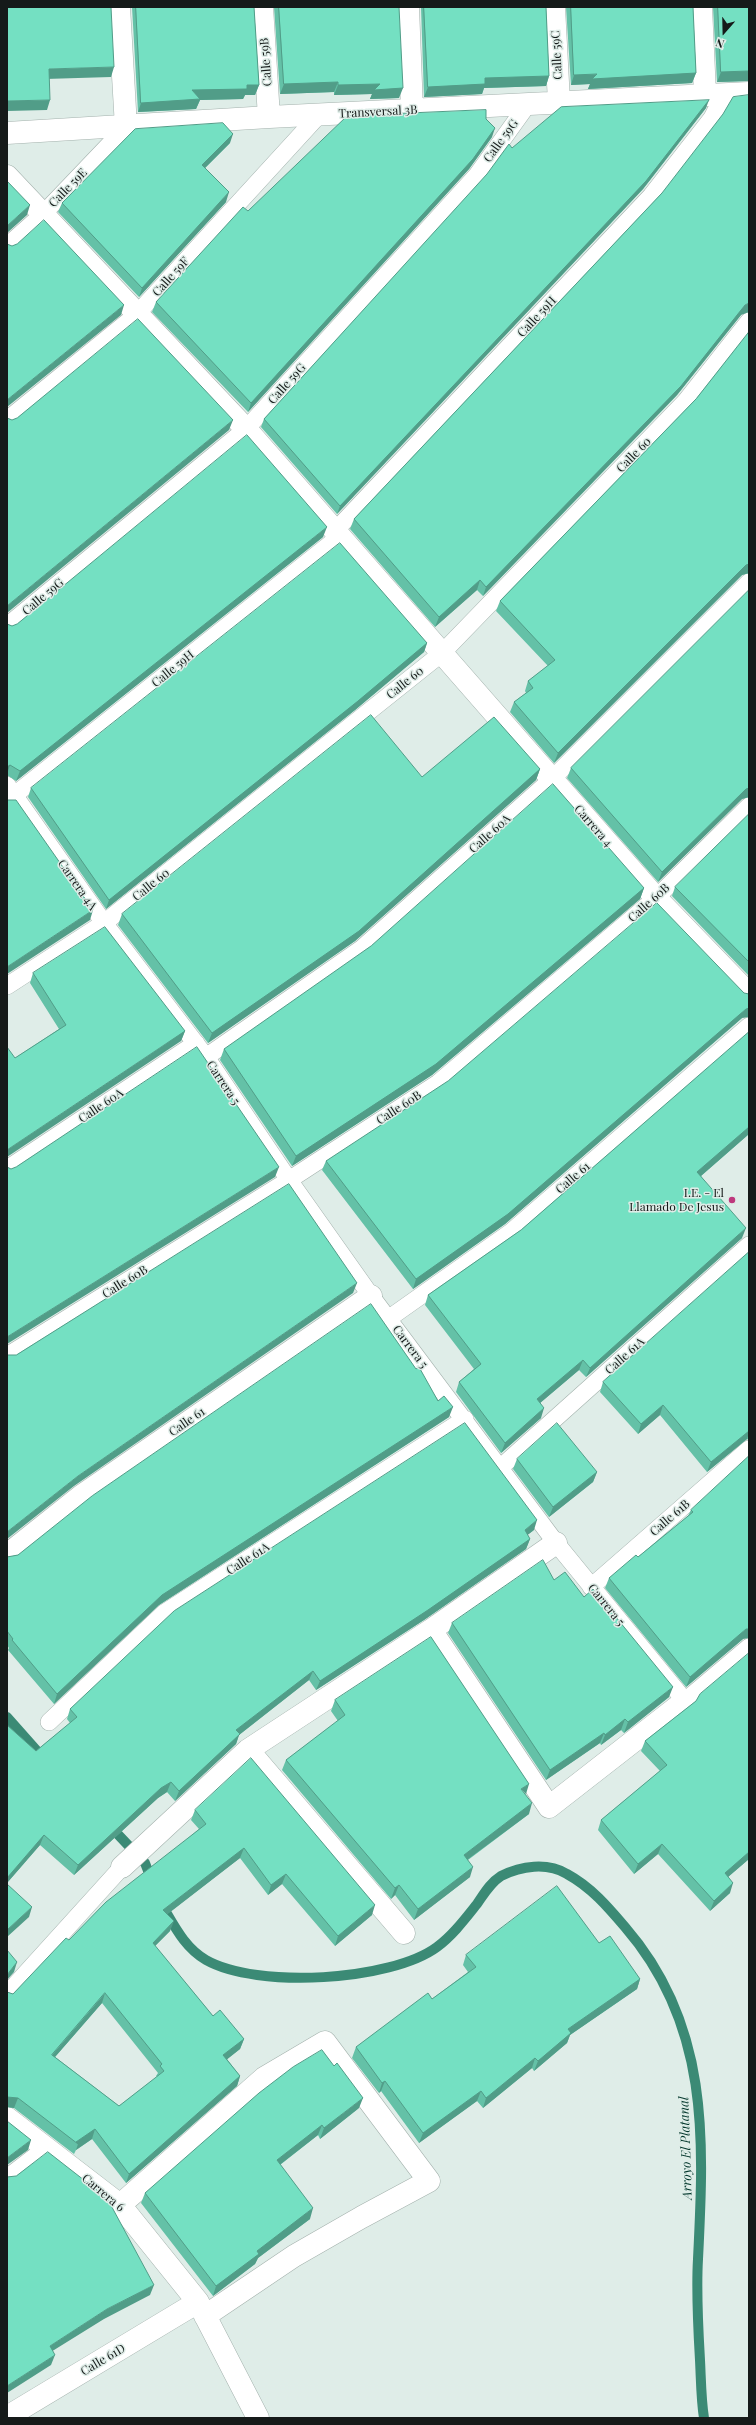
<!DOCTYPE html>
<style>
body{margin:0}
#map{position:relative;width:756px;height:2425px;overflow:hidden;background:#dfede8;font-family:"Playfair Display",serif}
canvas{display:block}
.frame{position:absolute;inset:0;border:8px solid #151a19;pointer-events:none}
.north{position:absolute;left:704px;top:12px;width:40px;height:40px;-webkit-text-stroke:3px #dfede8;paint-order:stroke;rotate:200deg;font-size:11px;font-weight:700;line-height:16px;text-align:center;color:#151a19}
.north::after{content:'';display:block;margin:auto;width:14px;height:18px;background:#151a19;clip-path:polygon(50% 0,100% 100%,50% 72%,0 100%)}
</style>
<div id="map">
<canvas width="756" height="2425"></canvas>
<div class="frame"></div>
<div class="north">N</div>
</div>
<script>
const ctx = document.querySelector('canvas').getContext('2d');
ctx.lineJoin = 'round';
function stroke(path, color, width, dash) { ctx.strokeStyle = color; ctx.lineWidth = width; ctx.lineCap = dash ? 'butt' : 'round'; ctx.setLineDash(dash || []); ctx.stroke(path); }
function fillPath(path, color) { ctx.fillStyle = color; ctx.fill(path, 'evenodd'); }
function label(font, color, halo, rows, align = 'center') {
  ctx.font = font + ' "Playfair Display",serif'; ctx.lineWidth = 3; ctx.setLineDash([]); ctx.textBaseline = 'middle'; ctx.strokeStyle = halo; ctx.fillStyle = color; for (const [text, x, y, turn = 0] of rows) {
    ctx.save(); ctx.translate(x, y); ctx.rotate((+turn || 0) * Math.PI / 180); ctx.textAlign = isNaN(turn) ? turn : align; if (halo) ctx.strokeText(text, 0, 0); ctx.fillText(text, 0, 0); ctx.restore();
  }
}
stroke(new Path2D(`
 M7 1717 46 1761
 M109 1825 145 1863 152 1881
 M166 1912C177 1931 187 1949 206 1960 257 1989 391 1981 437 1947 453 1935 465 1919 477 1904 484 1894 490 1883 501 1876 521 1866 547 1862 567 1874 591 1887 608 1907 625 1927 710 2025 704 2139 698 2259 696 2293 698 2326 700 2360 701 2379 701 2399 704 2418`), '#3b8a75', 10);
const service = new Path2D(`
 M7 246 43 214 126 127
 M7 420 136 315 318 116
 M335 531 651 196 712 118 725 93
 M7 626 246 429 477 175 528 104
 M7 785 104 923 206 1057 289 1180 371 1296 556 1543 685 1701 749 1647
 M7 801 339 537
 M7 986 104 923 442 653 685 402 749 321
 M206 1057 361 949 552 779 749 582
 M7 1169 196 1043
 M388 1319 511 1232 749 1026
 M7 1356 289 1180 438 1083 656 898 749 806
 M501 1467 749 1245
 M591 1587 749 1449
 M49 1722 164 1613 465 1419
 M7 1994 122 1867
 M7 2178 46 2148`);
const minor = new Path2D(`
 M119 7 126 127
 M262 7 269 117
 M408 7 412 110
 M554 7 559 102
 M701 7 705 94
 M7 133 269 117 749 93
 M7 176 246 429 656 898 749 994
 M7 1555 81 1496 371 1296
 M431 1630 549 1807 685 1701
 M248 1750 404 1933
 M122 1867 248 1750 431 1630 556 1543
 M7 2118 120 2205 198 2302 258 2418
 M120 2205 264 2078 325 2042 429 2181 362 2217 294 2256 205 2316
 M7 2417 198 2302`);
stroke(service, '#a3b1ac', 18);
stroke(minor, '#a3b1ac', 23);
stroke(service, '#fff', 17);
stroke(minor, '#fff', 22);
fillPath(new Path2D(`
 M132 7H254L259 85 255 95H245L243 99 200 100 196 109 138 112Z
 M274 7H399V98L370 99 372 94 334 95V92L280 94Z
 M421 7H546L549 76 546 86 484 88 482 94 424 97Z
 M566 7H693L696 73 692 83 588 89 590 84 571 85Z
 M713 7H749V81L717 82Z
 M706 108 643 189 337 514 261 427 264 419 512 148Z
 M492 137 469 169 248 412 152 312 156 302 248 211Z
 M230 143 205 168 226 202 139 297 58 212 62 203Z
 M662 193 741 315 677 395 483 596 477 590 435 627 350 529 354 519Z
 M749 332V573L742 575 554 763 510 712 514 702 526 693 525 691 528 681 548 666 496 611 500 601 696 399Z
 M323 537 16 781 7 775V624L12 626Z
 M749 590V797L742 799 658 882 567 778 571 768Z
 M427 643 424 652 355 710 106 909 28 797 31 788Z
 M540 769 536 780 355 941 208 1043 118 925 122 914Z
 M749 814V976L672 896 675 887Z
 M644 888 640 899 432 1075 292 1166 220 1060 224 1049Z
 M33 973 185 1031 181 1041 15 1058 59 1029 30 983Z
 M744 993 742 1018 505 1224 413 1289 322 1170 326 1161Z
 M749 1032V1134L701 1176 742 1238 586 1377 579 1370 540 1403 541 1418 501 1453 456 1392 459 1382 474 1369 425 1305 428 1295 521 1230Z
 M749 1252V1440L747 1439 707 1472 660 1415 638 1434 600 1392 603 1382Z
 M416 1369 449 1417 159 1605 54 1704 8 1650 9 1648 7 1645V1557L18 1555Z
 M749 1456 743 1639 686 1687 605 1588 609 1578 638 1557 688 1516 691 1510Z
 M517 1459 597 1472 593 1482 549 1517 513 1469Z
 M534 1530 527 1535 530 1539 526 1549 424 1620 316 1690 309 1680 239 1735 236 1744 175 1801 167 1792 158 1798 74 1875 40 1845 7 1883V1725L36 1751 70 1723 67 1719 70 1709Z
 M554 1580 584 1597 669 1697 624 1733 621 1730 601 1745 600 1743 546 1780 448 1633 452 1623Z
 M335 1700 525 1794 529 1814 468 1860 470 1877 414 1920 395 1895 391 1899 282 1770 286 1760 338 1721 331 1711Z
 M696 1701 749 1859 728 1877 730 1893 710 1911 658 1854 634 1874 598 1830 601 1820 660 1771 641 1751 645 1741Z
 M195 1810 372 1915 335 1946 282 1884 268 1895 240 1858 167 1914 170 1931 155 1946 213 2016 244 2039 240 2049 227 2059 240 2076 237 2086 126 2183 92 2139 76 2150 74 2154 14 2108 7 2107V1992L13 1994 69 1940 199 1829 191 1820ZM102 2003 158 2073 156 2076 157 2077 119 2106 55 2057Z
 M599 1943 640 1979 637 1989 570 2035 567 2043 534 2071 532 2068 483 2108 477 2101 419 2143 381 2091 379 2093 352 2058 356 2047 432 1999 468 1972 463 1965 466 1955Z
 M359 2108 320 2139 318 2135 280 2165 310 2219 258 2258 255 2264 213 2296 141 2203 145 2193Z`), '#64c1a7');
fillPath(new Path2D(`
 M114 67 111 77 45 79 49 69Z
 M749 71V81L717 82 721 72Z
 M696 73 692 83 588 89 590 84 571 85 574 75Z
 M549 76 546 86 484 88 482 94 424 97 428 87 485 78Z
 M338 82 334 92 280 94 284 84Z
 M380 84 403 88 399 98 370 99 372 94 334 95 338 85Z
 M247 85H259L255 95H245L243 99 200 100 196 109 138 112 141 103 192 90Z
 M50 100 47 110 7 111V101Z
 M709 100 706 108 643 189 337 514 340 506Z
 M495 128 492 137 469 169 248 412 251 403Z
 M233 134 230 143 199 174 202 165Z
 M229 192 226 202 139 297 142 288Z
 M30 205 27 215 7 233V226Z
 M749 303V312L741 315 677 395 483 596 486 587 745 305Z
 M124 305 121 315 7 407V400Z
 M233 420 229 430 7 613V606Z
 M327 527 323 537 16 781 20 771Z
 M749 564V573L742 575 554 763 558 753 746 565Z
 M480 580 477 590 435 627 439 617Z
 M427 643 424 652 355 710 106 909 109 900Z
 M10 765 7 774V767Z
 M540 769 536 780 355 941 208 1043 212 1033Z
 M749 788V797L742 799 658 882 662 872 746 789Z
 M644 888 640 899 432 1075 292 1166 296 1156Z
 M93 910 90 920 7 974V967Z
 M749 1008V1017L742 1018 505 1224 413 1289 416 1279 746 1009Z
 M185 1031 181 1041 7 1157V1150Z
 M749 1127V1134L694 1182 697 1172Z
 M279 1167 275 1177 7 1344V1337Z
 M746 1228 742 1238 586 1377 590 1368Z
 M357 1283 353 1293 74 1486 7 1539V1532L78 1476Z
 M583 1360 579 1370 533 1409 537 1399Z
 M663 1405 660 1415 638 1434 641 1424Z
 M453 1407 449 1417 159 1605 54 1704 57 1694 162 1595Z
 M544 1408 541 1418 501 1453 505 1443Z
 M749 1431V1433L747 1439 707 1472 711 1462Z
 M597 1472 593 1482 549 1517 553 1507Z
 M537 1520 534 1530 521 1540 525 1530Z
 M530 1539 526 1549 424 1620 316 1690 320 1681Z
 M746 1629H749V1638L743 1639 686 1687 690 1677Z
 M313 1671 309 1680 239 1735 236 1744 175 1801 179 1791 236 1730Z
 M673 1687 669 1697 624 1733 628 1722Z
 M625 1719 621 1730 601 1745 605 1735Z
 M604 1733 600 1743 546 1780 550 1770Z
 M171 1782 167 1792 158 1798 74 1875 78 1865 161 1788Z
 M529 1784 526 1794 521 1789Z
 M532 1803 529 1814 460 1865 464 1855Z
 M44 1835 40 1845 7 1883V1878Z
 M662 1844 658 1854 634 1874 638 1864Z
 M244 1848 240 1858 160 1920 163 1910Z
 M749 1852V1859L721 1883 725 1873Z
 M473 1867 470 1877 414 1920 418 1909Z
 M286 1874 282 1884 268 1895 271 1885Z
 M733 1883 730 1893 710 1911 714 1901Z
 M399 1885 395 1895 391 1899 395 1888Z
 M375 1905 372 1915 335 1946 338 1936Z
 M32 1907 29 1917 7 1937V1930Z
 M174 1921 170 1931 149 1952 153 1943Z
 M17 1962 14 1972 7 1980V1975Z
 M640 1979 637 1989 570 2035 567 2043 534 2071 538 2061 568 2029Z
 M105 1993 102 2003 48 2065 52 2055Z
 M244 2039 240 2049 220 2065 223 2055Z
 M535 2058 532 2068 483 2108 486 2098Z
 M240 2076 237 2086 126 2183 129 2174Z
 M385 2081 381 2091 379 2093 382 2083Z
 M481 2091 477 2101 419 2143 423 2133Z
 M7 2097 18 2098 14 2108 7 2107Z
 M363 2098 359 2108 320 2139 324 2128Z
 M322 2125 318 2135 273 2170 277 2160Z
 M95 2129 92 2139 76 2150 78 2144 76 2142Z
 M31 2140 28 2150 7 2165V2158Z
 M313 2208 310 2219 258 2258 255 2264 213 2296 216 2286 257 2251Z
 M154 2285 150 2295 104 2319 46 2355 50 2346 107 2309Z
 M55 2355 51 2365 7 2393V2386Z`), '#519d88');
const building = new Path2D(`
 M7 7H111L114 67 49 69 50 100 7 101Z
 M136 7H254L259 85H247V89L192 90 200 99 141 103Z
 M279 7H399L403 88 374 90 380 84 338 85V82L284 84Z
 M424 7H546L549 76 485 78V84L428 87Z
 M571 7H693L696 73 592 79 597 74 574 75Z
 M718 7H749V71L721 72Z
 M749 95V303L745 305 681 386 486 587 480 580 439 617 354 519 662 193 723 114 733 97Z
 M709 100 646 181 340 506 264 419 487 174 509 144 512 148 561 107Z
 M486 110V119L495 128 473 159 251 403 156 302 243 207 248 211 347 116Z
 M223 123 233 134 202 165 229 192 142 288 62 203 135 129Z
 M7 181 30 205 7 226Z
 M44 220 124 305 7 400V244L12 246 17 244Z
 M138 319 233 420 7 606V418L12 420 17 418Z
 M749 332V564L746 565 558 753 514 702 533 688 528 681 555 660 500 601 696 399Z
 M247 435 327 527 20 771 10 765 7 767V624L12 626 17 624Z
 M340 543 427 643 358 701 109 900 31 788Z
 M749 590V788L746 789 662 872 571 768Z
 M371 715 422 777 494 717 540 769 359 931 212 1033 122 914Z
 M553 784 644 888 436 1064 296 1156 224 1049 371 946Z
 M7 800H16L93 910 7 967Z
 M749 814V962L675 887Z
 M657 903 744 993 749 994V1008L746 1009 508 1214 416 1279 326 1161 448 1081Z
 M105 927 185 1031 7 1150V1047L15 1058 66 1025 33 973Z
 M749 1032V1127L697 1172 746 1228 590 1368 583 1360 537 1399 544 1408 505 1443 459 1382 481 1364 428 1295 521 1230Z
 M197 1047 279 1167 7 1337V1167L11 1169 16 1167Z
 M289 1184 357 1283 78 1476 7 1532V1355H16Z
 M749 1252V1431L711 1462 663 1405 641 1424 603 1382Z
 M371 1304 416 1369 419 1367 438 1401 444 1396 453 1407 162 1595 57 1694 12 1640 13 1639 7 1631V1557L18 1555 92 1496Z
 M465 1423 537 1520 525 1530 530 1539 428 1610 320 1681 313 1671 236 1730 240 1734 179 1791 171 1782 161 1788 78 1865 44 1835 7 1878V1725L36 1751 77 1717 70 1709 174 1611Z
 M557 1423 597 1472 553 1507 517 1459Z
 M749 1456V1629H746L690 1677 609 1578 636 1555 638 1557 693 1512 691 1510Z
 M543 1560 554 1580 565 1572 584 1597 593 1589 673 1687 628 1722 625 1719 605 1735 604 1733 550 1770 452 1623Z
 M431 1637 529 1784 521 1789 532 1803 464 1855 473 1867 418 1909 399 1885 395 1888 286 1760 345 1715 335 1700Z
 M749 1653V1852L725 1873 733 1883 714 1901 662 1844 638 1864 601 1820 667 1765 645 1741 696 1701 700 1694Z
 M251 1758 375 1905 338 1936 286 1874 271 1885 244 1848 163 1910 174 1921 153 1943 213 2016 220 2010 244 2039 223 2055 240 2076 129 2174 95 2129 76 2142 78 2144 18 2098 7 2097V1992L13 1994 66 1938 69 1940 106 1902 206 1824 195 1810ZM105 1993 162 2064 160 2066 164 2071 119 2106 52 2055Z
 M7 1884 32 1907 7 1930Z
 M557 1886 599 1943 610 1936 640 1979 568 2029 571 2033 538 2061 535 2058 486 2098 481 2091 423 2133 385 2081 382 2083 356 2047 428 1993 432 1999 476 1967 466 1955Z
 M7 1950 17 1962 7 1975Z
 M322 2050 334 2066 337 2063 363 2098 324 2128 322 2125 277 2160 313 2208 257 2251 259 2254 216 2286 145 2193 259 2093 293 2067Z
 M7 2121 31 2140 7 2158Z
 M48 2152 107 2198 154 2285 107 2309 50 2346 55 2355 7 2386V2177L16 2176Z`);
fillPath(building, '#74e0c2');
stroke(building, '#519d88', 1);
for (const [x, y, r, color] of [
 [732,1200,4,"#be397d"]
]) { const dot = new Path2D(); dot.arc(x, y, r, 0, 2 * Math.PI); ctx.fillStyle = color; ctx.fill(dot); stroke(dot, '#dfede8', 1.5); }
label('12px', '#151a19', '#dfede8', [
 ["Calle 59C",557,55,-93],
 ["Calle 59B",266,62,-94],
 ["Transversal 3B",378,112,-3],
 ["Calle 59G",501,141,-54],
 ["Calle 59E",68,188,-46],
 ["Calle 59F",171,277,-48],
 ["Calle 59H",537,317,-47],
 ["Calle 59G",287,384,-48],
 ["Calle 60",634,455,-46],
 ["Calle 59G",43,597,-40],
 ["Calle 59H",173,669,-39],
 ["Calle 60",405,683,-39],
 ["Carrera 4",593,826,49],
 ["Calle 60A",490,834,-42],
 ["Carrera 4A",77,885,55],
 ["Calle 60",151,885,-39],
 ["Calle 60B",649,903,-42],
 ["Carrera 5",223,1083,56],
 ["Calle 60A",101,1106,-34],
 ["Calle 60B",399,1108,-33],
 ["Calle 61",573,1178,-41],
 ["Calle 60B",125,1282,-32],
 ["Carrera 5",410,1347,53],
 ["Calle 61A",625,1356,-42],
 ["Calle 61",187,1422,-35],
 ["Calle 61B",670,1518,-41],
 ["Calle 61A",248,1559,-33],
 ["Carrera 5",606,1605,51],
 ["Carrera 6",103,2193,40],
 ["Calle 61D",103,2360,-31]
]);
label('12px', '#151a19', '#dfede8', [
 ["I.E. - El",724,1193],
 ["Llamado De Jesus",724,1207]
], 'right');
label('italic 13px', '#04382d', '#dfede8', [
 ["Arroyo El Platanal",686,2148,-92]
]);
</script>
